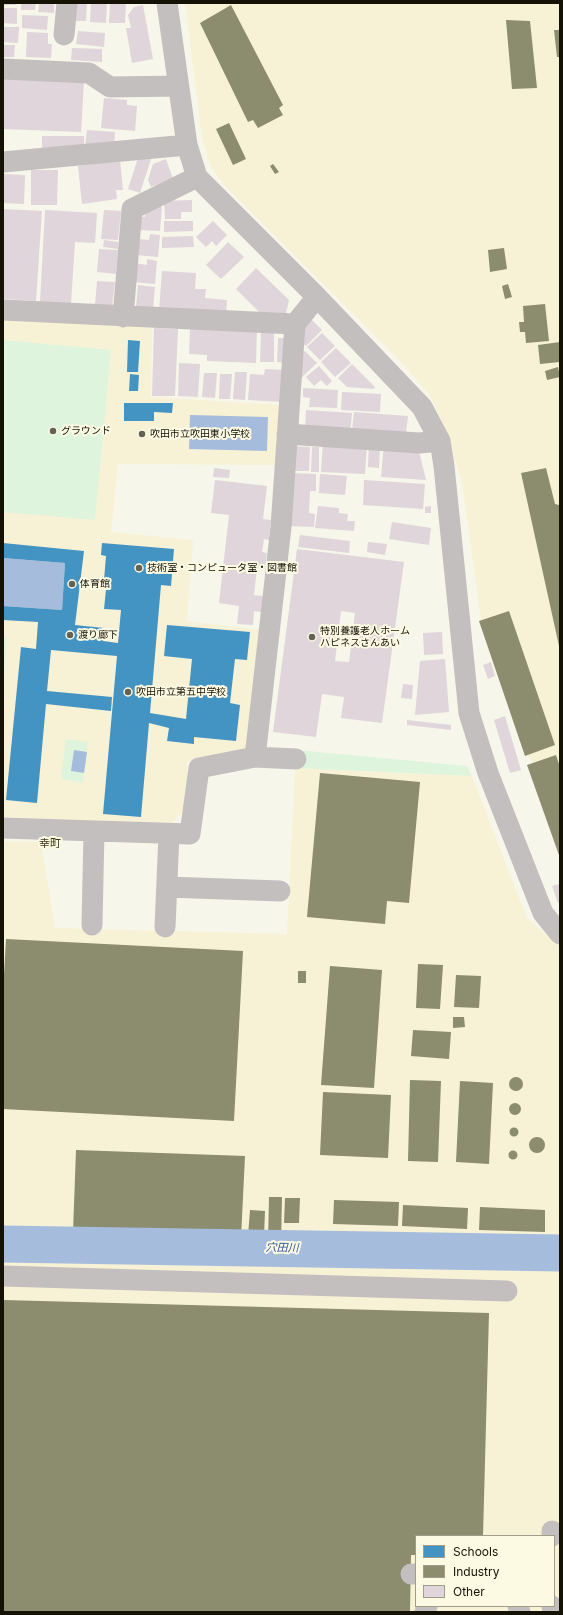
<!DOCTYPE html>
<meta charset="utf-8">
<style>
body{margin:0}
#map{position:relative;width:563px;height:1615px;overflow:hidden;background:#f7f6ea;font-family:Inter,sans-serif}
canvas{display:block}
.frame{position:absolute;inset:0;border:4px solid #141205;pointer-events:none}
.legend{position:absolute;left:415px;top:1535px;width:140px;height:72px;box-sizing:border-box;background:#fdfae4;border:1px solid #a09d8b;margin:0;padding:5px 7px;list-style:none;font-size:12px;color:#141205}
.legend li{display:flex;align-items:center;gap:8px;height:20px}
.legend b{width:20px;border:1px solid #a09d8b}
</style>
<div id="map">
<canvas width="563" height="1615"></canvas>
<div class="frame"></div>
<ul class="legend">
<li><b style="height:11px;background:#4393c3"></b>Schools</li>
<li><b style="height:11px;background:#8c8c6e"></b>Industry</li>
<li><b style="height:11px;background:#dfd5da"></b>Other</li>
</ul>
</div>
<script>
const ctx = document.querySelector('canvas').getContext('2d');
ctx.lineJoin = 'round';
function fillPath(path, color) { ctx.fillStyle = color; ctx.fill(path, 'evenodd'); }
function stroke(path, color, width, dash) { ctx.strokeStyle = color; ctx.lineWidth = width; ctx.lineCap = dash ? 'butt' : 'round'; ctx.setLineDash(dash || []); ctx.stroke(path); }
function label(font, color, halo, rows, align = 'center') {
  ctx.font = font + ' Inter,"Noto Sans JP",sans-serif'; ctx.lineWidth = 4; ctx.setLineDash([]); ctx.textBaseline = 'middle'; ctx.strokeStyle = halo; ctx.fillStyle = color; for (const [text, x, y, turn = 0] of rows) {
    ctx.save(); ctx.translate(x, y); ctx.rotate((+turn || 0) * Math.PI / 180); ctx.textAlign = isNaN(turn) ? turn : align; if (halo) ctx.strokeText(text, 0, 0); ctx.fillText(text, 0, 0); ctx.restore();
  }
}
fillPath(new Path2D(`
 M185 3H560V845L481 620 462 483 445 427 429 394 402 363 225 186 211 167 202 138Z
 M3 318 152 328 151 397 283 405 281 465 118 464 111 532 193 540 187 621 260 630 246 753 187 761 188 806 170 825 3 817Z
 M295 768 472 776 527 918 560 946V1247L3 1237V841L41 842 55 928 287 934Z
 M3 1250 560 1259V1612H3ZM416 1536H554V1606H416Z`), '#f7f2d5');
fillPath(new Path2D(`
 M3 340 111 350 95 520 3 512Z
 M3 637H7L3 693Z
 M66 739 88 742 87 752 74 750 71 771 84 773 83 783 61 779Z
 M297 750 467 766 472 776 295 768Z`), '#dff4dd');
fillPath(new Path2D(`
 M190 415 268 417 267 451 189 449Z
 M3 558 65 563 62 610 3 606Z
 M74 750 87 752 84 773 71 771Z`), '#a6bcdd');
fillPath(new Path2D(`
 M128 340 140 341 138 372H127Z
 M130 374 139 375 138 391H129Z
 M124 403H173L172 413 154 412V421H124Z
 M3 543 84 551 75 625 104 628 103 641 118 643 121 610 104 609 107 580H104L106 556 101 555 102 543 174 549 171 586 161 585 150 713 186 719 192 659 164 656 167 625 250 632 247 660 235 659 230 703 240 705 236 741 194 737V744L167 741 169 728 149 723 141 817 103 814 117 656 51 650 47 691 112 697 111 711 46 704 37 803 6 800 21 647 36 649 38 622 3 620V606L62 610 65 563 3 558Z`), '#4393c3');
fillPath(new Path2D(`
 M231 5 283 105 279 108 283 115 258 128 253 120 248 122 200 23Z
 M506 20 530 21 537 88 512 89Z
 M554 30H560V57H557Z
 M229 123 246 159 233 165 216 129Z
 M273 164 279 172 275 174 270 166Z
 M504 248 507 269 490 272 488 250Z
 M508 284 512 297 505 299 502 286Z
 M545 304 549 341 526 343 525 332H520L519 322H524L523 306Z
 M560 342V362L540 364 538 345Z
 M558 367 560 377 547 380 545 371Z
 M546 468 555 504 559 505 560 510 559 646 521 473Z
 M509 611 555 745 525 756 479 621Z
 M556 755 560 767V858L527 765Z
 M320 773 420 782 409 903 387 901 385 924 307 917Z
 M6 939 243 951 234 1121 3 1109V992Z
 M418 964 443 965 440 1009 416 1008Z
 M330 966 382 970 374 1088 321 1085Z
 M298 971H306V983H298Z
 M456 975 481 976 479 1008 454 1007Z
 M453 1017H464L465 1027 453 1028Z
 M413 1030 451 1032 449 1059 411 1056Z
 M509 1084a7 7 0 1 1 14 0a7 7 0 1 1-14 0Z
 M410 1080 441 1081 438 1162 408 1161Z
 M460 1081 493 1083 489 1164 456 1162Z
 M323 1092 391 1095 388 1158 320 1155Z
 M509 1109a6 6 0 1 1 12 0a6 6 0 1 1-12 0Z
 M509.5 1132a4.5 4.5 0 1 1 9 0a4.5 4.5 0 1 1-9 0Z
 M529 1145a8 8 0 1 1 16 0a8 8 0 1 1-16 0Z
 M76 1150 245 1156 241 1238 73 1232Z
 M508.5 1155a4.5 4.5 0 1 1 9 0a4.5 4.5 0 1 1-9 0Z
 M269 1197H282L281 1244H268Z
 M285 1198H300L299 1223H284Z
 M334 1200 399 1202 398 1226 333 1224Z
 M403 1205 468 1208 467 1229 402 1226Z
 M480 1207 545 1210V1232L479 1230Z
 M250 1210 265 1211 264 1236H248Z
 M299 1232H321V1239H298Z
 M3 1300 489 1313 483 1536H416V1555H411L410 1612H3Z`), '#8c8c6e');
stroke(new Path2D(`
 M3 1244 560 1253`), '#a6bcdd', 37);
fillPath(new Path2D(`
 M3 3H16V5H3Z
 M21 3H36L35 10H21Z
 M39 3H54V13L38 12Z
 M72 3H87L86 21H71Z
 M91 3H107L106 23 90 22Z
 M110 3H126L125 23H109Z
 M143 5 153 59 132 63 126 28H131L128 15 134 7Z
 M3 8H17V24L3 23Z
 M22 15 48 16 47 30 22 28Z
 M3 27H19L18 43 3 42Z
 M78 31 105 33 104 47 76 44Z
 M27 32 48 33V44H52L51 58 26 57Z
 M3 45H15L14 57H3Z
 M72 48 102 49V62L71 60Z
 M3 77 84 81 81 132 3 129Z
 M104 98 127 100V105L137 106 135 131 101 128Z
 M87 130 115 132 114 146 85 147Z
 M42 136H84V148L42 154Z
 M139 155 151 159 140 193 128 189Z
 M166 159 173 179 151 187 148 180 153 164Z
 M120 160 123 190H116L117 199 82 204 78 166Z
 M31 170H58L57 205H31Z
 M3 174 25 175 24 204 3 203Z
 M192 200V212H181V219H165L164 201Z
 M146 205 162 207 160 231 138 230 139 216 145 217Z
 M3 209 42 211 36 301 3 299Z
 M45 210 97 213 95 243 75 242 71 304 40 302Z
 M104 210 121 211 118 240 101 239Z
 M164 221H193V231L164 232Z
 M213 221 227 235 216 246 212 241 206 247 196 237Z
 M150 234 160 235 158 257 136 255 138 239 149 240Z
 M193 236 194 247 162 248V237Z
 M104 240 118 242V249L103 247Z
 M228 242 244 257 221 279 206 265Z
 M99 249 118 250 116 274 97 272Z
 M147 259 157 261 155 284 132 282 134 263 147 265Z
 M256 268 289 300 286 313 268 321 236 289Z
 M162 271 196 273 195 289H206L205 298 227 300 226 316 159 311Z
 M97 281 115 282 112 307 95 305Z
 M138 285 155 287 153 309 136 307Z
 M307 315 322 330 306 346 298 339Z
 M154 328 178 329 175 396H152Z
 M190 328 257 330 256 363 207 361V355L189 354Z
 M261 330 274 331V362H260Z
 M322 333 335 346 320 360 307 347Z
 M278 338H288L287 363 277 362Z
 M336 348 351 363 335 377 321 362Z
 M305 351 317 363 297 382 296 360Z
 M179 363 200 364 198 397 178 396Z
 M352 364 375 387 374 389 347 387 338 378Z
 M319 366 332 381 327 386 321 380 314 386 306 377Z
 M265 369 286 370 284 402 248 400 250 374 264 375Z
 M235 372H247L245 400 233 399Z
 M204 373H217L215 398 202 397Z
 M220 374H232L230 399H219Z
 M303 388 338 390 337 408 309 407 310 398 303 397Z
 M342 392 381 394 380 412 341 410Z
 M306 410 352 413 350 433 305 430Z
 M354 412 408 416 406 433 352 431Z
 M323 440 367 442 365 474 321 472Z
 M384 444 418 447 426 480 381 477Z
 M369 445H380L379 468 368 467Z
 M290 446 310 447 309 471H289Z
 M312 447H319V472H311Z
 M214 468 230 470 229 478 213 477Z
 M291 473 316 474V491H310L309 513 315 514 314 527 288 526Z
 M320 474 347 476 345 495 319 493Z
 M215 480 267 486 263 519 271 520 269 540 264 539 262 552 267 553 265 569 257 568 254 595 263 596 261 612 254 611 253 625 237 624 239 606 219 603 229 515 211 513Z
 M364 480 425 484 423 509 363 505Z
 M318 506 339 508V513L348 514 347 521H355L354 531 315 528Z
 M431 506V513H425V507Z
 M392 522 431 528 429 545 389 539Z
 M300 535 350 541 349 553 298 547Z
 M368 542 387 544 385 555 367 552Z
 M297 549 404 562 382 723 341 718 344 697 322 694 316 737 273 732ZM341 611 355 613 349 662 335 661Z
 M442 632 443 654 424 655 423 633Z
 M445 659 449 712 415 715 420 661Z
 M491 662 495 676 488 679 483 665Z
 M403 684 413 685 412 699 401 698Z
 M505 716 521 770 510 773 494 720Z
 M407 720 451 725V730L407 725Z
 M559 884 560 902 558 903 552 886Z`), '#dfd5da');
stroke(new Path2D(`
 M167 3 187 145 197 177 317 297 422 407 440 441 444 466 469 713 488 773 543 913 560 934
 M64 35 67 3
 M3 69 89 73 110 87 178 86
 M3 162 187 145
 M3 310 295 324 317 297
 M123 317 132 209 197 177
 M287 434 419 443 440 441
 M255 757 296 759
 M3 828 190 834 199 768 255 757 281 527 295 324
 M167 887 280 891
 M92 925 94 831
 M165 927 169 834
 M3 1276 507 1291
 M552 1536V1531
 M411 1574H416
 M518 1606 520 1612
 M552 1606 553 1612
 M425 1612 427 1606`), '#c4bfbf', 21);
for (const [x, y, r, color] of [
 [53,431,4,"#636255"],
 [142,434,4,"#636255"],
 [139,568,4,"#636255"],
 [72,584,4,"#636255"],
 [70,635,4,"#636255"],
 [312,637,4,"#636255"],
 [128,692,4,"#636255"]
]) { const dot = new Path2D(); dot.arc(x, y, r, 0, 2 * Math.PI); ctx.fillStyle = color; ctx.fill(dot); stroke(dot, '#fdfae4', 1.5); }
label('10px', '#141205', '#fdfae4', [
 ["グラウンド",61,431],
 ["吹田市立吹田東小学校",150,434],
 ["技術室・コンピュータ室・図書館",147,568],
 ["体育館",80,584],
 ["特別養護老人ホーム",320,631],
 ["ハピネスさんあい",320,643],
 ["渡り廊下",78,635],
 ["吹田市立第五中学校",136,692]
], 'left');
label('11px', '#403a1b', '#fdfae4', [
 ["幸町",50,844]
]);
label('italic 11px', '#2e5596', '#fdfae4', [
 ["穴田川",282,1248,1]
]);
</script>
